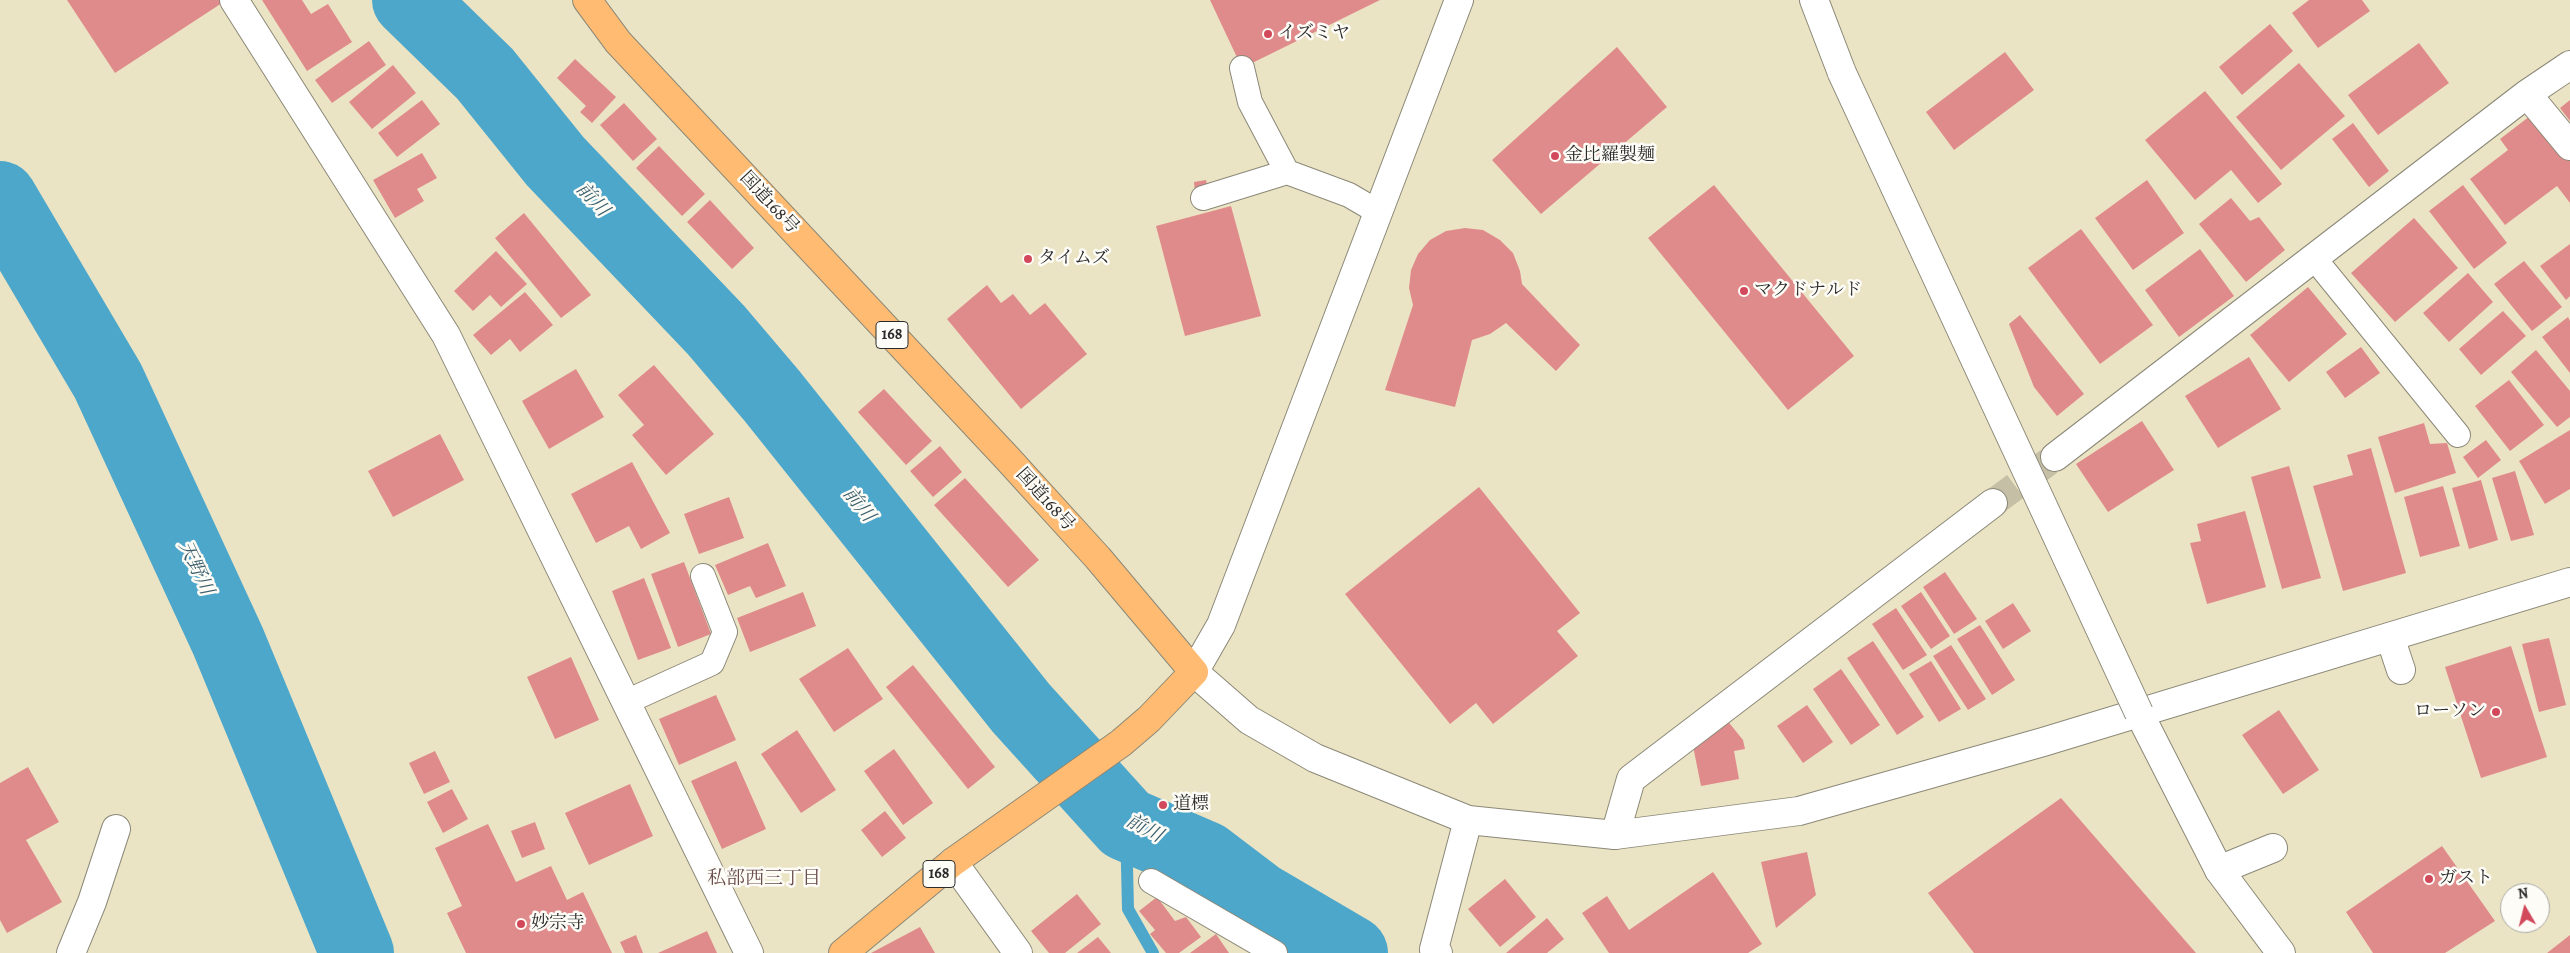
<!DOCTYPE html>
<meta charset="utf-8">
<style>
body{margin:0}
#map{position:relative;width:2570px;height:953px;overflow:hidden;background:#ebe4c4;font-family:Alegreya,serif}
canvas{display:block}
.north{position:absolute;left:2500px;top:883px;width:50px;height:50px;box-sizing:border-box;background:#fdfcf7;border:1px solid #a9a8a5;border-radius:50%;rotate:352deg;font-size:14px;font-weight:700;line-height:20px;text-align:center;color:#2b2b2b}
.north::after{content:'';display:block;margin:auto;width:18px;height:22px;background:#d1495b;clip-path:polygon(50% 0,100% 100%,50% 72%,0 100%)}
</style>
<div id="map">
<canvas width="2570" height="953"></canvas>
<div class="north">N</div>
</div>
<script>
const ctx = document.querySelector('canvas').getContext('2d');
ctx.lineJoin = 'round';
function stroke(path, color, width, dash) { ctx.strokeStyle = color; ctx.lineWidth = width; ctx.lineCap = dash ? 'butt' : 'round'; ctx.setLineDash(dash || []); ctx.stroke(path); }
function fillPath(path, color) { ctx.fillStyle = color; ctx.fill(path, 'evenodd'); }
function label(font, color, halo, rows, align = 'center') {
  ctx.font = font + ' Alegreya,"Noto Serif JP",serif'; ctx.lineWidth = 5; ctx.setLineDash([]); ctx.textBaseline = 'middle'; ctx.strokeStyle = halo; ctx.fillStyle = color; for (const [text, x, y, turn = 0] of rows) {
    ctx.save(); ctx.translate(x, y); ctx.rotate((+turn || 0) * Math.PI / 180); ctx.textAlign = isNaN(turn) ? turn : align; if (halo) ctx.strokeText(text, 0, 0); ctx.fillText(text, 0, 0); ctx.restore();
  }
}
stroke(new Path2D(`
 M1126 824 1128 909 1153 953`), '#4da7cb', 12);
stroke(new Path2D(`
 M409 0 485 74 555 161 716 330 772 396 1021 708 1126 824 1205 858 1259 899 1351 953
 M0 198 108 381 228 641 357 953`), '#4da7cb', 74);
fillPath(new Path2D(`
 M67 0H220L222 3 115 73Z
 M262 0H302L311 14 328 4 352 42 307 71Z
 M1210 0H1380L1242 68Z
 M2309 0H2362L2370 11 2318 48 2292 13Z
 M2270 24 2293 51 2242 95 2219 67Z
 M369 41 386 65 332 103 315 80Z
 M2419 43 2449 83 2378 135 2348 95Z
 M1617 47 1667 107 1541 214 1492 160Z
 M2005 52 2034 90 1954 150 1926 112Z
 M575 59 616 97 592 123 580 112 586 106 557 78Z
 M2299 63 2345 116 2281 170 2236 117Z
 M393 65 416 93 372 129 349 102Z
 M2205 91 2282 184 2258 203 2231 170 2195 200 2145 140Z
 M422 100 440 124 397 157 378 133Z
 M2570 100V121L2560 108Z
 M624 103 657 139 633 161 600 125Z
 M2534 113 2570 160V203L2557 186 2505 225 2470 179 2508 150 2500 139Z
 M2353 123 2389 171 2369 187 2332 139Z
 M659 146 705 194 682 216 636 168Z
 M422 153 437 178 417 189 424 201 395 218 373 180Z
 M1206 180 1208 191 1195 192 1194 182Z
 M2147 180 2184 233 2133 270 2095 218Z
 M1714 185 1854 356 1788 410 1648 238Z
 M2463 185 2507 243 2474 269 2429 211Z
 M2231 198 2250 221 2259 217 2285 250 2246 282 2199 224Z
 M710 200 754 248 732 269 687 222Z
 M1231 206 1261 316 1185 336 1156 226Z
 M524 213 591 295 561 318 495 238Z
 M2414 218 2458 268 2395 322 2351 273Z
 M1465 228 1483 230 1500 240 1513 253 1520 271 1522 284 1580 345 1556 371 1506 323 1490 334 1472 340 1455 407 1385 390 1413 305 1409 288 1411 270 1418 254 1430 240 1446 231Z
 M2081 229 2153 325 2100 364 2028 268Z
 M2570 244V296L2566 300 2540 266Z
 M2200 249 2234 296 2179 337 2145 290Z
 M496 251 527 284 501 307 490 295 473 311 454 291Z
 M2524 261 2562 307 2532 331 2494 284Z
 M2468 273 2493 302 2449 342 2423 313Z
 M987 285 1001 303 1013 294 1030 315 1045 303 1087 354 1021 409 947 319Z
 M2308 287 2347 334 2289 382 2250 335Z
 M525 292 553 325 520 352 510 339 491 355 473 335Z
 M2503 311 2526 336 2481 375 2459 349Z
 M2020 315 2084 394 2057 416 2034 387 2009 324Z
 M2568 317 2570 321V373L2542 337Z
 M2361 347 2380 373 2345 398 2326 372Z
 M2536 350 2570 391V417L2557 427 2511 372Z
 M2249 357 2281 409 2218 448 2185 396Z
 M654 365 714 434 666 475 632 435 644 425 618 395Z
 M576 369 604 417 549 449 522 401Z
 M2509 380 2544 425 2510 451 2475 406Z
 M884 389 932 441 906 465 858 412Z
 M2142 421 2174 470 2108 512 2076 464Z
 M2424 423 2430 444 2447 443 2456 473 2395 493 2378 437Z
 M2570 430V489L2545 504 2519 461Z
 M440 434 464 480 393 517 368 471Z
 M2486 440 2501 460 2478 478 2463 457Z
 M940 446 962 472 933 497 910 471Z
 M2371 448 2406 573 2343 591 2313 486 2353 475 2347 455Z
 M632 462 670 533 641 549 629 526 596 543 571 494Z
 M2289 466 2321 578 2282 589 2251 477Z
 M2515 471 2534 535 2511 541 2492 478Z
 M965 478 1039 560 1008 587 934 505Z
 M2481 480 2498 540 2469 549 2452 488Z
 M2443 486 2460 546 2420 557 2404 497Z
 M1479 487 1580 613 1557 631 1578 656 1493 724 1476 703 1450 724 1345 594Z
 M729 497 744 538 699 554 684 514Z
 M2245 511 2266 587 2207 604 2190 543 2201 541 2197 524Z
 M768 543 786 586 756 598 750 586 728 595 715 565Z
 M684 562 711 634 678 647 651 574Z
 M1945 572 1977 619 1954 634 1923 587Z
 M644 578 671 648 638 660 612 591Z
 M803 592 816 626 750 652 737 618Z
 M1921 592 1950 636 1931 649 1901 606Z
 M2013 603 2031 631 2003 649 1985 621Z
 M1896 608 1927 655 1903 670 1872 624Z
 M1980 625 2015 680 1992 695 1957 639Z
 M2549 638 2566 705 2539 712 2522 644Z
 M1873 641 1924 717 1897 735 1847 658Z
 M1951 645 1986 699 1968 710 1933 656Z
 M2511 646 2547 757 2481 778 2445 667Z
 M848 648 883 699 834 732 799 679Z
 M571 657 599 720 555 739 527 677Z
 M1931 661 1961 709 1939 722 1909 674Z
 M913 665 995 767 968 789 886 687Z
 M1841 669 1880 725 1851 745 1813 689Z
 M716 695 736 740 679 765 659 719Z
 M1807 705 1833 742 1803 763 1777 726Z
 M2279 710 2319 770 2283 794 2242 735Z
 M1726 719 1743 740 1745 749 1734 751 1739 779 1701 786 1693 746Z
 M797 730 836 790 801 813 761 754Z
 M894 749 933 803 903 825 864 771Z
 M435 751 450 782 424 794 409 763Z
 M736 761 766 829 722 849 691 781Z
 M28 767 59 822 26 840 62 902 7 933 0 920V783Z
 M630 784 653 836 589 865 565 813Z
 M452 789 468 819 443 833 427 802Z
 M2061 798 2196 953H1974L1928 893Z
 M885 811 906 838 882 857 861 830Z
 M535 822 545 849 522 858 511 831Z
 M488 824 516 882 551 866 567 900 583 892 612 953H466L447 913 462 906 435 848Z
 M2442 846 2495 921 2445 953H2373L2346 912Z
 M1807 852 1816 895 1776 928 1761 862Z
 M1713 872 1762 944 1748 953H1609L1582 913 1607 896 1629 930Z
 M1505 879 1536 917 1500 947 1468 909Z
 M1077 894 1101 924 1065 953H1049L1031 931Z
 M1157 897 1175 921 1186 917 1201 937 1179 953H1166L1150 934 1155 930 1139 911Z
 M1547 918 1564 939 1547 953H1506Z
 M920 927 935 953H871Z
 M707 931 717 953H658Z
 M1216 934 1229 953H1190Z
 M636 935 643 953H625L620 942Z
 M2570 935V953H2547Z
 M1098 937 1111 953H1077Z`), '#e08b8b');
stroke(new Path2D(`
 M1993 503 2055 457`), '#c5bfa5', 28, [28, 14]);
const service = new Path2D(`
 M1242 68 1250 102 1287 172
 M1203 198 1287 172 1349 195 1378 212
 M2314 258 2458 435
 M626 702 712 663 725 632 703 576
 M1151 881 1275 953`);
const minor = new Path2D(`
 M234 0 446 335 749 953
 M2527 94 2570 146
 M2055 457 2527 94 2570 65
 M2390 637 2401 670
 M1615 835 1631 779 1993 503
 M953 862 1018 953
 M2219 870 2273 848
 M71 953 92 902 116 829
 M1438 953 1434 949 1468 820`);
const tertiary = new Path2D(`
 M1459 0 1221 625 1194 672 1249 720 1315 758 1468 820 1615 835 1799 811 2043 742 2570 582
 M1814 0 1842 73
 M2139 713 2219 870 2281 953`);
const trunk = new Path2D(`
 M587 0 618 42 1008 459 1098 558 1194 672 1149 719 1121 743 953 862 843 953`);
stroke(service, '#8b8878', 26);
stroke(minor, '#8b8878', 30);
stroke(tertiary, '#8b8878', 30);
stroke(trunk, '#8b8878', 30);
stroke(service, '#fff', 24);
stroke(minor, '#fff', 28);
stroke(tertiary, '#fff', 28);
stroke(trunk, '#febb71', 28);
const tertiaryBridge = new Path2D(`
 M1842 73 2139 713`);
stroke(tertiaryBridge, '#8b8878', 30, []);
stroke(tertiaryBridge, '#fff', 28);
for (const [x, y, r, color] of [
 [1268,34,5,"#d1495b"],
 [1555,156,5,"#d1495b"],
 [1028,259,5,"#d1495b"],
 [1744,291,5,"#d1495b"],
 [2496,712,5,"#d1495b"],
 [1163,805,5,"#d1495b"],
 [2429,879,5,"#d1495b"],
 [521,924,5,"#d1495b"]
]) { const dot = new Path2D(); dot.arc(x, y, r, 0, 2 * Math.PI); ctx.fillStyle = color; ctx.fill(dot); stroke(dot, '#fdfcf7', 2); }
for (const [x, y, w] of [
 [892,335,32],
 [939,874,32]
]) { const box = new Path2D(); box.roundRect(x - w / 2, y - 13.5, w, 27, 4); ctx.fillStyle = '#fdfcf7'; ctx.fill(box); stroke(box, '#2b2b2b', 1); }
label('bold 16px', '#2b2b2b', null, [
 ["168",892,335],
 ["168",939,874]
]);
label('18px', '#2b2b2b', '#fdfcf7', [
 ["イズミヤ",1278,34],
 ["金比羅製麺",1565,156],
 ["タイムズ",1038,259],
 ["マクドナルド",1754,291],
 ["ローソン",2486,712,"right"],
 ["道標",1173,805],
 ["ガスト",2439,879],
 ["妙宗寺",531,924]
], 'left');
label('18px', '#2b2b2b', '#fdfcf7', [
 ["国道168号",769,203,47],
 ["国道168号",1045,500,48]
]);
label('italic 19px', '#395d6b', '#fdfcf7', [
 ["前川",592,200,47],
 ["前川",858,505,51],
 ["天野川",195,568,65],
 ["前川",1144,829,28]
]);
label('19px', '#6a4d4d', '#fdfcf7', [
 ["私部西三丁目",764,879]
]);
</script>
